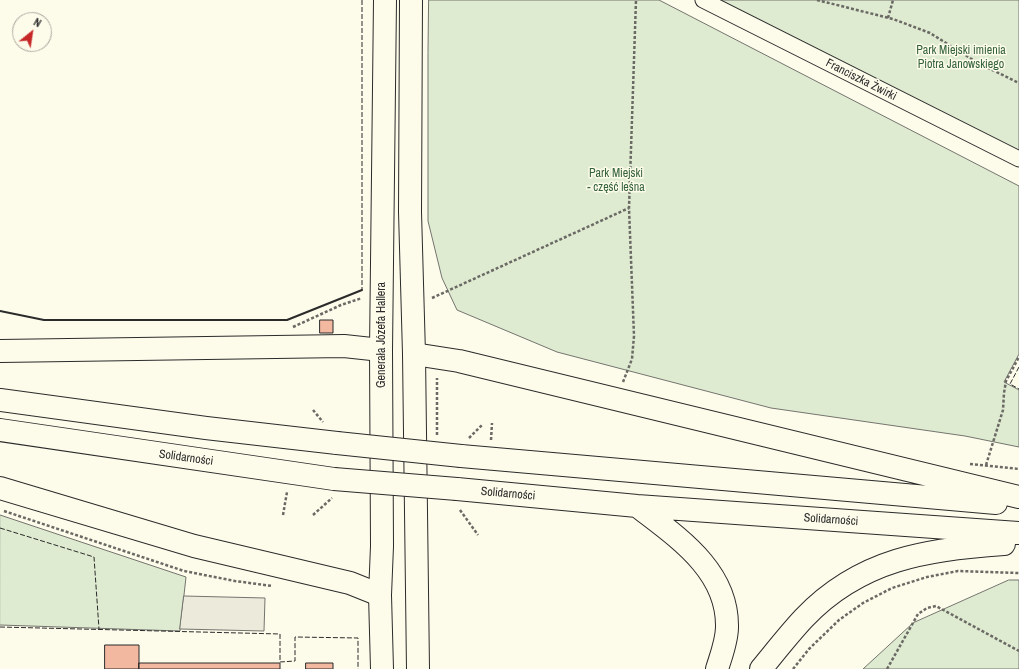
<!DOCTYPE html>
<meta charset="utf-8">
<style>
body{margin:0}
#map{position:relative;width:1019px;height:669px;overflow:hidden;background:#fdfbea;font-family:"Archivo Narrow",sans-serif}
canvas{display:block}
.north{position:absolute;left:12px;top:12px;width:40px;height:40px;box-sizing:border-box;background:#fdfbea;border:1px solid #a9a89e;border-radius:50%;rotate:30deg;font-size:11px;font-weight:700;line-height:16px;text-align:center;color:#2b2b2b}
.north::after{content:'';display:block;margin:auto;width:14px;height:18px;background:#c62828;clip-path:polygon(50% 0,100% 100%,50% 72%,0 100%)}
</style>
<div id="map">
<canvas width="1019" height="669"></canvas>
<div class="north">N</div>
</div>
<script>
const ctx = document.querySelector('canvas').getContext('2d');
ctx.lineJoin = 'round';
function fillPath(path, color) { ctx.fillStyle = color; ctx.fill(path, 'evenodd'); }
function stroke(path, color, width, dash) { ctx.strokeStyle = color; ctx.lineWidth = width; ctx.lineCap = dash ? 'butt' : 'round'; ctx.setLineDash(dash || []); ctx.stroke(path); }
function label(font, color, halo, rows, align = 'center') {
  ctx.font = font + ' "Archivo Narrow",sans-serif'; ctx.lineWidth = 3; ctx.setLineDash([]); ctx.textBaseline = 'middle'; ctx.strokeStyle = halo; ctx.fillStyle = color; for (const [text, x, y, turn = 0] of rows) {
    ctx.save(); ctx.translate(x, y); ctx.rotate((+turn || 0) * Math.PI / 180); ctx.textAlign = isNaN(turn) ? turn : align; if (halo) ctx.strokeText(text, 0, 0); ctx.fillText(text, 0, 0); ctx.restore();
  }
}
const green = new Path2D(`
 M429 0H659L1019 186V354L1004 382 1019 390V447L965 436 771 408 557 352 457 310 442 278 428 221V53Z
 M716 0H1019V151Z
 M0 515 186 577 180 631 0 625Z
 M1009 580H1019V669H863L913 623Z`);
fillPath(green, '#deebd1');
stroke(green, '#74746e', 1);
const parking = new Path2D(`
 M184 596 265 598 264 631 180 629Z`);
fillPath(parking, '#eceadb');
stroke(parking, '#74746e', 1);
const building = new Path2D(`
 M320 320H333V333H320Z
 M105 645H139V669H105Z
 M139 663H280V669H139Z
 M306 663H333V669H306Z`);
fillPath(building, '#f2b8a0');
stroke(building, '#2b2b2b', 1);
const street = new Path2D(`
 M703 0 1019 159`);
const secondary = new Path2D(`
 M411 0 410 212 414 354 418 669
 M382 669 380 595 382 546 381 350 385 0`);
const primary = new Path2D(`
 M0 351 344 346 381 350
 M414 354 459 361 1019 497
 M0 400 206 428 337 443
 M0 430 334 479
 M461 456 996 503
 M0 488 194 546 350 583 380 595
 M457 489 637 506 1019 533
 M637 506C677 537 728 570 727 627 727 641 721 656 717 669
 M761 669C775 652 789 634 804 618 860 559 928 549 1004 544`);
stroke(street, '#2b2b2b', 17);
stroke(secondary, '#2b2b2b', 24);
stroke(primary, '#2b2b2b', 24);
stroke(new Path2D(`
 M817 0 893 19 930 33 978 63 1019 83
 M888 18 893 0
 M432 298 629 208
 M293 327 341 305 362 298
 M623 382 632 359 634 336 629 208 636 0
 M313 410 323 422
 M437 435V378
 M469 438 483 424
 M491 440 492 423
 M970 464 1019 469
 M986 465 1003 410 1004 393 1006 381 1019 357
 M460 510 478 535
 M4 511 184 571 235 581 272 586
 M283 515 287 492
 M313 515 332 498
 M793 669 809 649 839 620 863 603 892 588 927 577 958 571 1019 573
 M887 669 918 614 927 608 936 606 1019 651`), '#6a6964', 2.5, [3, 2]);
stroke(street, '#fdfbea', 15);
stroke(secondary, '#fdfbea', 22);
stroke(primary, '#fdfbea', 22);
const primaryBridge = new Path2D(`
 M337 443 461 456
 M334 479 457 489`);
stroke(primaryBridge, '#2b2b2b', 24, []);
stroke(primaryBridge, '#fdfbea', 22);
stroke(new Path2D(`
 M362 0V290
 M1019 367 1010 384 1019 389
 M0 528 94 557 99 629
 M0 627 280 634V662L295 661V637L358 638V669`), '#2b2b2b', 1, [5, 2]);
stroke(new Path2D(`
 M0 311 44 320H287L362 290`), '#2b2b2b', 2);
label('12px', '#34623c', '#fdfbea', [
 ["Park Miejski imienia",961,51],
 ["Piotra Janowskiego",961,65],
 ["Park Miejski",616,174],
 ["- część leśna",616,188]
]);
label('12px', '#2b2b2b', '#fdfbea', [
 ["Franciszka Żwirki",861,80,27],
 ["Generała Józefa Hallera",382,335,-90],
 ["Solidarności",186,458,8],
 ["Solidarności",508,494,5],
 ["Solidarności",831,520,4]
]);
</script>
